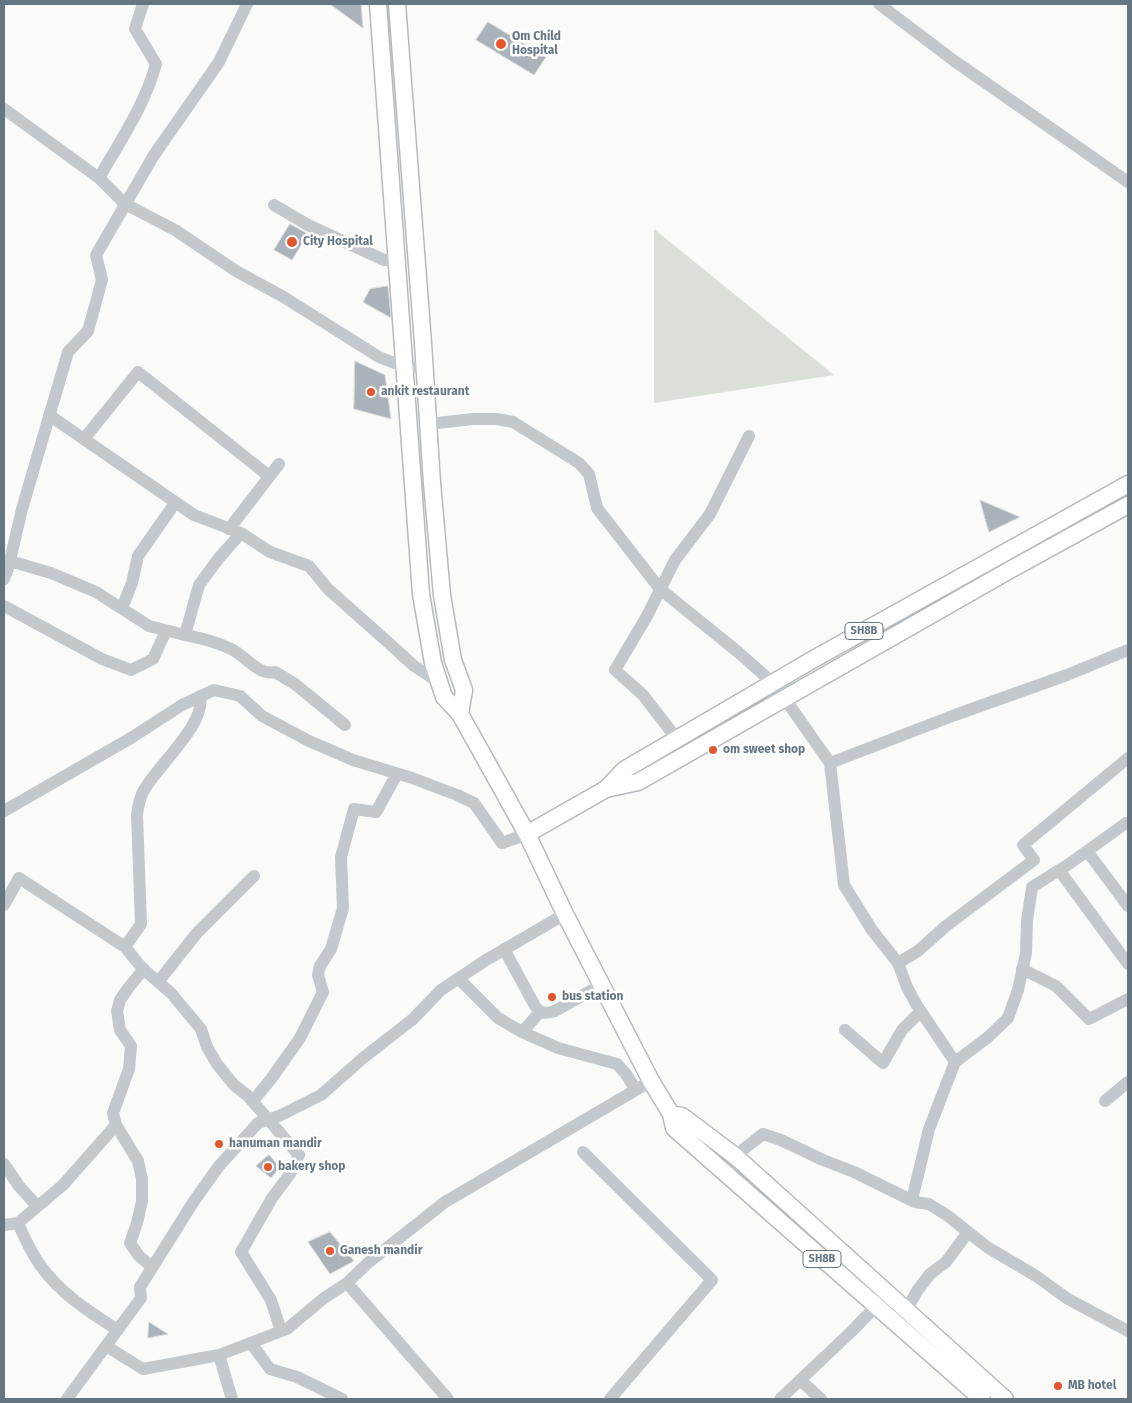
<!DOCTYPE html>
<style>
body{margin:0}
#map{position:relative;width:1132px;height:1403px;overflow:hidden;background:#fafaf8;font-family:"Fira Sans",sans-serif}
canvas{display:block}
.frame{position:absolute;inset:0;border:5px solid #657683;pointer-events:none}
</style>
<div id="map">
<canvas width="1132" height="1403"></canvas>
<div class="frame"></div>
</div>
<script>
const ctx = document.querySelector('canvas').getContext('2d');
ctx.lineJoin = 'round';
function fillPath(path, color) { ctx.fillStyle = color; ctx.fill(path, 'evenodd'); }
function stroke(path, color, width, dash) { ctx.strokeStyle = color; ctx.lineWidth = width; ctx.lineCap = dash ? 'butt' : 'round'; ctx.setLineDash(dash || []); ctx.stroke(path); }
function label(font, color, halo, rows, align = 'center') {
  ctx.font = font + ' "Fira Sans",sans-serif'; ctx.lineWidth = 5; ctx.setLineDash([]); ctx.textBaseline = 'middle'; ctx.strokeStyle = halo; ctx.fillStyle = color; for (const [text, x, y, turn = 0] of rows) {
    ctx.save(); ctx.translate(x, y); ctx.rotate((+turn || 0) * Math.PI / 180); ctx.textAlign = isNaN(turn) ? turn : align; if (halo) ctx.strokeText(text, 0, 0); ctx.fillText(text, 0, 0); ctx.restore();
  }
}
fillPath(new Path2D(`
 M654 229 834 375 654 403Z`), '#dadfd7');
const building = new Path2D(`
 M330 4H361L363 28Z
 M488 22 546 57 534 75 476 40Z
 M290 224 308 234 292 260 274 250Z
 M388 286 391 318 363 302 370 289Z
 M355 361 385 375 391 419 354 409Z
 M980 500 1020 517 989 532Z
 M269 1155 280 1167 271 1178 256 1166Z
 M330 1232 354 1261 330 1274 308 1242Z
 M149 1322 168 1334 148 1338Z`);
fillPath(building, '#aab3b9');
stroke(building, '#dcdcda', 1);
const major = new Path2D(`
 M378 4 421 594 433 663 444 697 460 714 527 834 565 914 651 1081 671 1114 674 1128 982 1399
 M397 4 423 343 432 483 442 595 453 660 464 690 460 714
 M606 789 638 782 1008 571 1128 505
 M527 834 606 789 624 770 812 660 1128 484
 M671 1114 682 1116 735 1156 1005 1399`);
stroke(major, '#b5babe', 19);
stroke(new Path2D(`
 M879 4 953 60 1128 182
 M4 109 99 178 125 204 175 230 236 271 282 296 379 357 405 367H425
 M99 178C120 141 145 105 156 64L135 29 143 4
 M274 205 308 225 384 260H397
 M49 415 194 515 241 533 270 552 309 566 328 589 391 645 414 666 439 682
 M428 424 473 419H497L513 422 579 463 589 474 597 508 660 589 738 652 773 683
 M84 439 138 372 269 476
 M229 529 279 464
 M10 561 51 573 96 592 149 626 185 635 199 585 219 558 241 533
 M4 579 8 569 22 509 68 352 88 331 102 280 96 255 154 155 219 62 247 4
 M4 606 102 659 131 670 153 659 166 631
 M122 608 132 583 138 556 175 503
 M185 635C201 638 215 641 231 649 245 655 258 676 275 672L295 684 345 725
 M785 699 830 763 844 885 872 930 898 963 907 987 916 1004 955 1062
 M677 739 643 695 615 670 647 616 675 560 710 514 749 436
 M830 763 955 715 1067 675 1128 650
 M4 811 131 738 182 705 214 690 240 696 262 716 309 741 353 760 412 778 457 795 474 803 502 843 527 834
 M1087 851 1128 906
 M1059 870 1128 964
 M4 905 19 878 125 947 142 968 171 993 201 1029 207 1047 217 1064 234 1085 248 1096 299 1155 290 1174 272 1198 241 1252 271 1300 281 1331
 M125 947 141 924 137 815C138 807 139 800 143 792 155 768 207 724 200 696
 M504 949 535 1006C541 1014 546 1014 555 1011L601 985
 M898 963 918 951 946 926 1034 860 1023 845 1128 758
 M144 969 129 987 120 1000 117 1011 120 1030 131 1046 129 1069 113 1113 116 1125 138 1161 142 1179V1201L137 1223 130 1243 139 1256 152 1267
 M1022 969 1056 986 1089 1019 1128 999
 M459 979 498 1018 522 1032 558 1048 617 1064 626 1074 636 1090
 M158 982 197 933 254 876
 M845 1030 883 1063 902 1030 921 1011
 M522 1032 540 1012
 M253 1101 271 1079 300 1038 323 992 318 975 320 966 331 949 343 908 341 857 354 809 376 812 397 774
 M1105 1101 1128 1082
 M116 1125 63 1185 18 1223C24 1237 31 1252 40 1265 60 1293 89 1312 118 1330
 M583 1152 712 1280 610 1399
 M735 1156 763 1134 781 1140 823 1160 854 1172 915 1202 929 1204 948 1216 987 1247 1036 1276 1068 1299 1128 1331
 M4 1164 19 1186 37 1206
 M912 1200 929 1129 955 1062 987 1038 1008 1018 1018 990 1026 953 1027 921 1032 887 1069 864 1126 823
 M4 1225 18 1223
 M347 1283 448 1399
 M906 1311 917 1291 930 1274 946 1262 968 1232
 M251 1343 270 1369 297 1377 342 1399
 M106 1346 143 1369 219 1355 287 1329 324 1298 347 1283 369 1262 445 1202 651 1081
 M219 1355 232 1399
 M800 1380 821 1399
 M67 1399 141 1298 140 1287 194 1201 219 1166 258 1123 279 1116 321 1095 363 1058 413 1019 441 990 486 960 565 914
 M780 1399 852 1331 887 1295`), '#c3c8cc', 12);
stroke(major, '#fff', 16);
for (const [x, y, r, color] of [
 [501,44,6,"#e4572e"],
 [292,242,6,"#e4572e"],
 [371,392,5,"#e4572e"],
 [713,750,5,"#e4572e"],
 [552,997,5,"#e4572e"],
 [219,1144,5,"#e4572e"],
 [268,1167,5,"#e4572e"],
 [330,1251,5,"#e4572e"],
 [1058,1386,5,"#e4572e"]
]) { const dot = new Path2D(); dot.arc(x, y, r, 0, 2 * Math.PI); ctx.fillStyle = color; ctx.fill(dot); stroke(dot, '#fff', 2); }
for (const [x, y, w] of [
 [864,631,38],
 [822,1259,38]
]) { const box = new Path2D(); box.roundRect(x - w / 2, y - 8.5, w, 17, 4); ctx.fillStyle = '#fff'; ctx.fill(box); stroke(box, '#657683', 1); }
label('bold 11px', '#657683', null, [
 ["SH8B",864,631],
 ["SH8B",822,1259]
]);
label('bold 12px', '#657683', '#fff', [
 ["Om Child",512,37],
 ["Hospital",512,51],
 ["City Hospital",303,242],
 ["ankit restaurant",381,392],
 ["om sweet shop",723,750],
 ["bus station",562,997],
 ["hanuman mandir",229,1144],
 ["bakery shop",278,1167],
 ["Ganesh mandir",340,1251],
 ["MB hotel",1068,1386]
], 'left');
</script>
